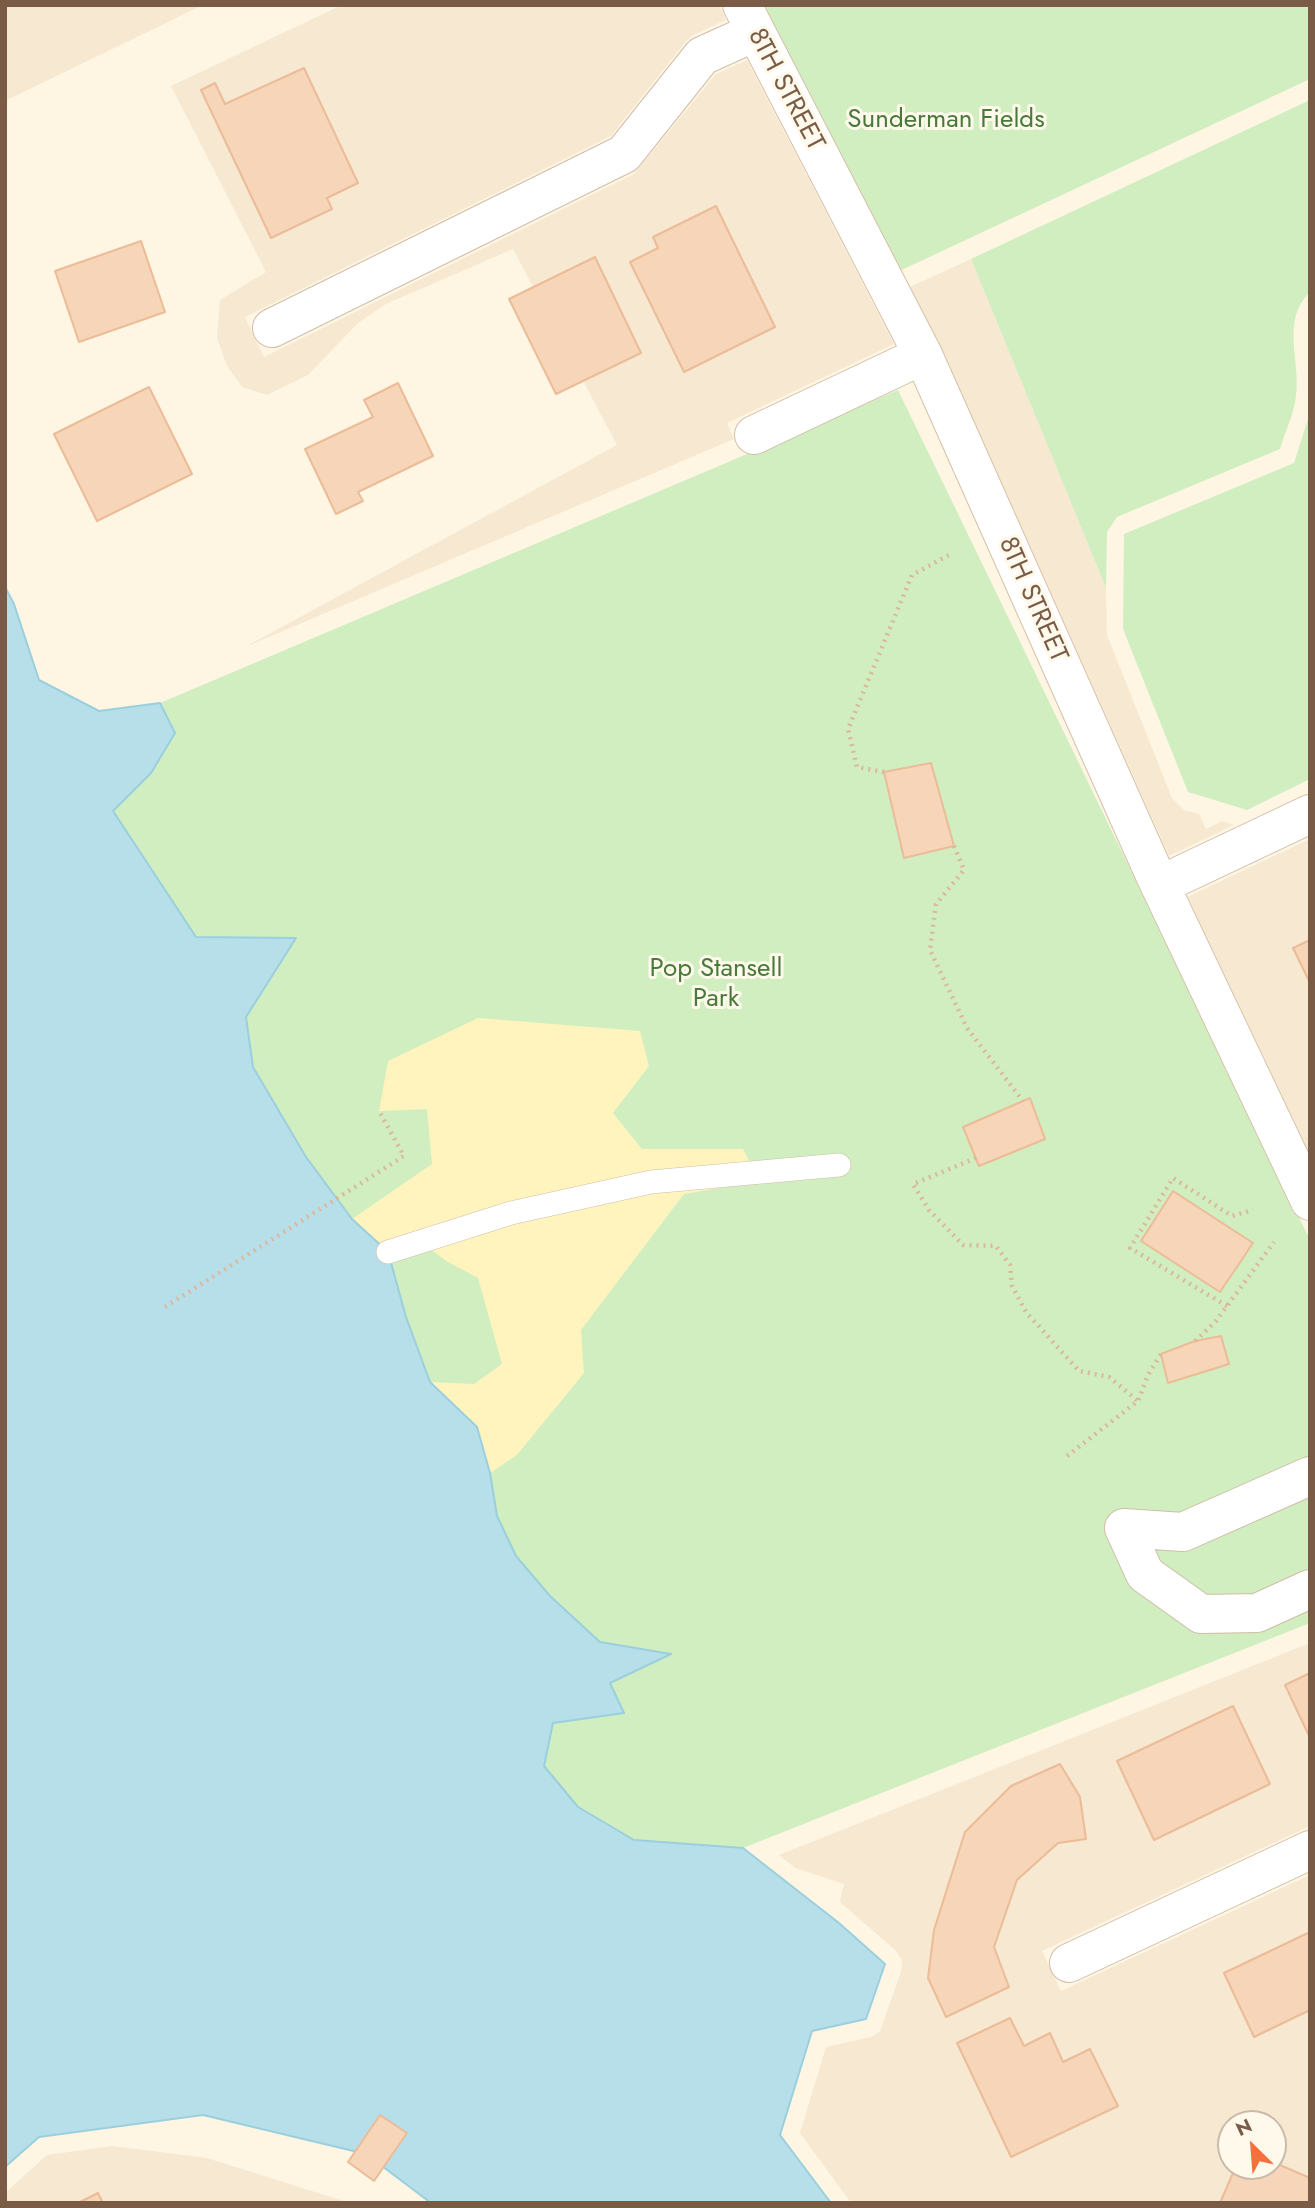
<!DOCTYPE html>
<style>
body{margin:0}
#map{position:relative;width:1315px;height:2208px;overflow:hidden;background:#fef6e3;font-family:Jost,sans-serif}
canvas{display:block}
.frame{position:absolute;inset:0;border:7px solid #7a5c46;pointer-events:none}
.north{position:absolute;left:1217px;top:2110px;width:70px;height:70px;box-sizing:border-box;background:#fff9ec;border:2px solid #cabaaa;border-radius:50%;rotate:335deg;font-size:19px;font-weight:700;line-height:28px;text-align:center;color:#7a5c46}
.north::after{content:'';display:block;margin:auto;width:24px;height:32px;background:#f4703c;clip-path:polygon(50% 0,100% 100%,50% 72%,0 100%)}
</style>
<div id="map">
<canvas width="1315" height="2208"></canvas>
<div class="frame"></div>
<div class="north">N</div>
</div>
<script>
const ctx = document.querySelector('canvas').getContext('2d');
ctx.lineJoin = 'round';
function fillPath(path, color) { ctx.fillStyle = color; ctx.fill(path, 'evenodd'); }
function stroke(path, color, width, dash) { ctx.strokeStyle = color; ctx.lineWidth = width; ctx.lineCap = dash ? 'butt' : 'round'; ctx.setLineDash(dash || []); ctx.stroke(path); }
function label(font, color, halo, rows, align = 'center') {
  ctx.font = font + ' Jost,sans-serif'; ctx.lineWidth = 6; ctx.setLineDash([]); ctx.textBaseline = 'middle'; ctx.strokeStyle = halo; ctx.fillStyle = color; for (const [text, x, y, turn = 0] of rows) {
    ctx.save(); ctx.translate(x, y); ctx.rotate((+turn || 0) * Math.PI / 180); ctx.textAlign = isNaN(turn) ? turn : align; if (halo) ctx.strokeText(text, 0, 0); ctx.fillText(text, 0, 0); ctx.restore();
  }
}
fillPath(new Path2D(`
 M5 5H203L5 101Z
 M342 5H719L726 20 693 35 686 41 611 136 245 317 264 357 634 174 716 74 747 60 894 344 727 423 734 439 243 648 617 445 513 249 386 304 358 323 308 375 267 395 242 387 227 366 217 338 220 300 266 272 171 86Z
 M971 259 1106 588 1107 635 1172 798 1184 810 1199 814 1206 829 1222 821 1234 825 1169 856 950 367 910 287Z
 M1310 839V1155L1187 897Z
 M1310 1643V1826L1042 1951 1061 1991 1310 1875V2203H851L800 2133 826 2047 871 2037 880 2031 901 1972 902 1960 895 1950 840 1902 844 1884 795 1868 779 1855ZM1231 2124H1273V2166H1231Z
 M112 2146 207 2158 350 2203H5V2193L47 2155Z`), '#f7e8d1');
fillPath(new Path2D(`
 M754 5H1310V79L893 274Z
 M1310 100V292C1280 321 1301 360 1296 396 1294 414 1285 432 1280 449L1117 517 1107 532 1106 588 971 259Z
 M898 390 1310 1240V1623L743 1848 634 1840 578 1807 544 1766 553 1723 624 1713 609 1684 670 1654 600 1642 550 1596 516 1556 497 1516 490 1473 430 1382 406 1317 388 1252 352 1219 306 1157 253 1067 246 1017 113 811 151 773 175 733 160 703Z
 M1310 413V779L1247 810 1188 792 1123 629 1124 534 1294 463Z`), '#d0eec0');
fillPath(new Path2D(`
 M478 1018 640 1031 649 1066 613 1113 642 1149H743L755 1172V1182L684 1194 581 1330 584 1373 517 1455 490 1473 477 1427 430 1382 474 1384 502 1364 478 1278 448 1262 420 1242 388 1252 352 1219 432 1164 427 1109 379 1111 388 1061Z`), '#fff4bd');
const water = new Path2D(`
 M5 587 14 604 39 680 99 711 160 703 175 733 151 773 113 811 196 937 296 938 246 1017 253 1067 306 1157 352 1219 388 1252 406 1317 430 1382 477 1427 490 1473 497 1516 516 1556 550 1596 600 1642 671 1654 610 1683 624 1713 553 1723 544 1766 578 1807 634 1840 743 1848 839 1923 885 1964 866 2019 812 2031 780 2135 831 2203H431L366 2154 203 2115 39 2137 5 2167Z`);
fillPath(water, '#b6dfea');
stroke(water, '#9bcfdd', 2);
const building = new Path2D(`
 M304 68 358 183 327 198 332 209 271 238 201 90 215 83 225 104Z
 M716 206 775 327 684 372 630 262 658 248 653 237Z
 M141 241 165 312 79 342 55 271Z
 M595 257 641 353 556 394 509 299Z
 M398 383 433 456 358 492 363 501 336 514 305 449 373 417 364 400Z
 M149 387 192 474 97 521 54 434Z
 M931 763 954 846 904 858 884 772Z
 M1310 940V983L1293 948Z
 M1030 1098 1045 1139 979 1166 963 1127Z
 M1173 1191 1253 1243 1220 1292 1141 1241Z
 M1221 1336 1229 1364 1168 1383 1161 1354 1195 1341Z
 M1310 1673V1738L1285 1685Z
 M1233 1706 1270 1784 1154 1840 1117 1761Z
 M1060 1764 1080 1797 1086 1839 1058 1843 1017 1880 994 1947 1009 1987 946 2017 928 1978 934 1930 965 1832 1011 1786Z
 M1310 1932V2010L1254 2037 1224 1973Z
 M1010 2018 1024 2046 1050 2033 1063 2062 1090 2049 1118 2106 1011 2157 957 2043Z
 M380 2115 407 2133 374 2181 348 2162Z
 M1273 2162 1310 2178 1309 2203H1220L1236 2166H1273Z
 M98 2193 103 2203H78Z`);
fillPath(building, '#f7d5b8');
stroke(building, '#ebbc97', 2);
const lane = new Path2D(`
 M388 1252 511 1213 651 1182 839 1165`);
const street = new Path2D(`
 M272 328 624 154 702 56 755 32
 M754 435 923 355
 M1160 885 1310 814
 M1310 1476 1183 1532 1124 1528 1145 1574 1201 1614 1257 1613 1310 1589
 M1069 1963 1310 1850`);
const secondary = new Path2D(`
 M742 5 923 355 1154 873 1310 1201`);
stroke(lane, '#d1bda8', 24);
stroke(street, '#d1bda8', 40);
stroke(secondary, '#d7c0a8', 40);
stroke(new Path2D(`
 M884 772 857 767 848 729 912 575 949 555
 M954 846 964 870 936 904 930 950 967 1028 1023 1101
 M976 1158 913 1184 929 1210 963 1245 996 1246 1010 1265 1012 1286 1026 1312 1079 1371 1109 1377 1138 1401
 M1227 1306 1130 1248 1173 1178 1232 1216 1253 1210
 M165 1307 404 1156 379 1111
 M1195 1341 1216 1321 1274 1242
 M1067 1456 1138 1401 1148 1375 1161 1354`), '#dcb89b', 4.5, [2, 5]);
stroke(lane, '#fff', 23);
stroke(street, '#fff', 38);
stroke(secondary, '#fff', 38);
label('26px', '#7a5c46', '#fff9ec', [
 ["8TH STREET",785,90,62],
 ["8TH STREET",1032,600,66]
]);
label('26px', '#497a3b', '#fff9ec', [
 ["Sunderman Fields",946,121],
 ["Pop Stansell",716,970],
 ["Park",716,1000]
]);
</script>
